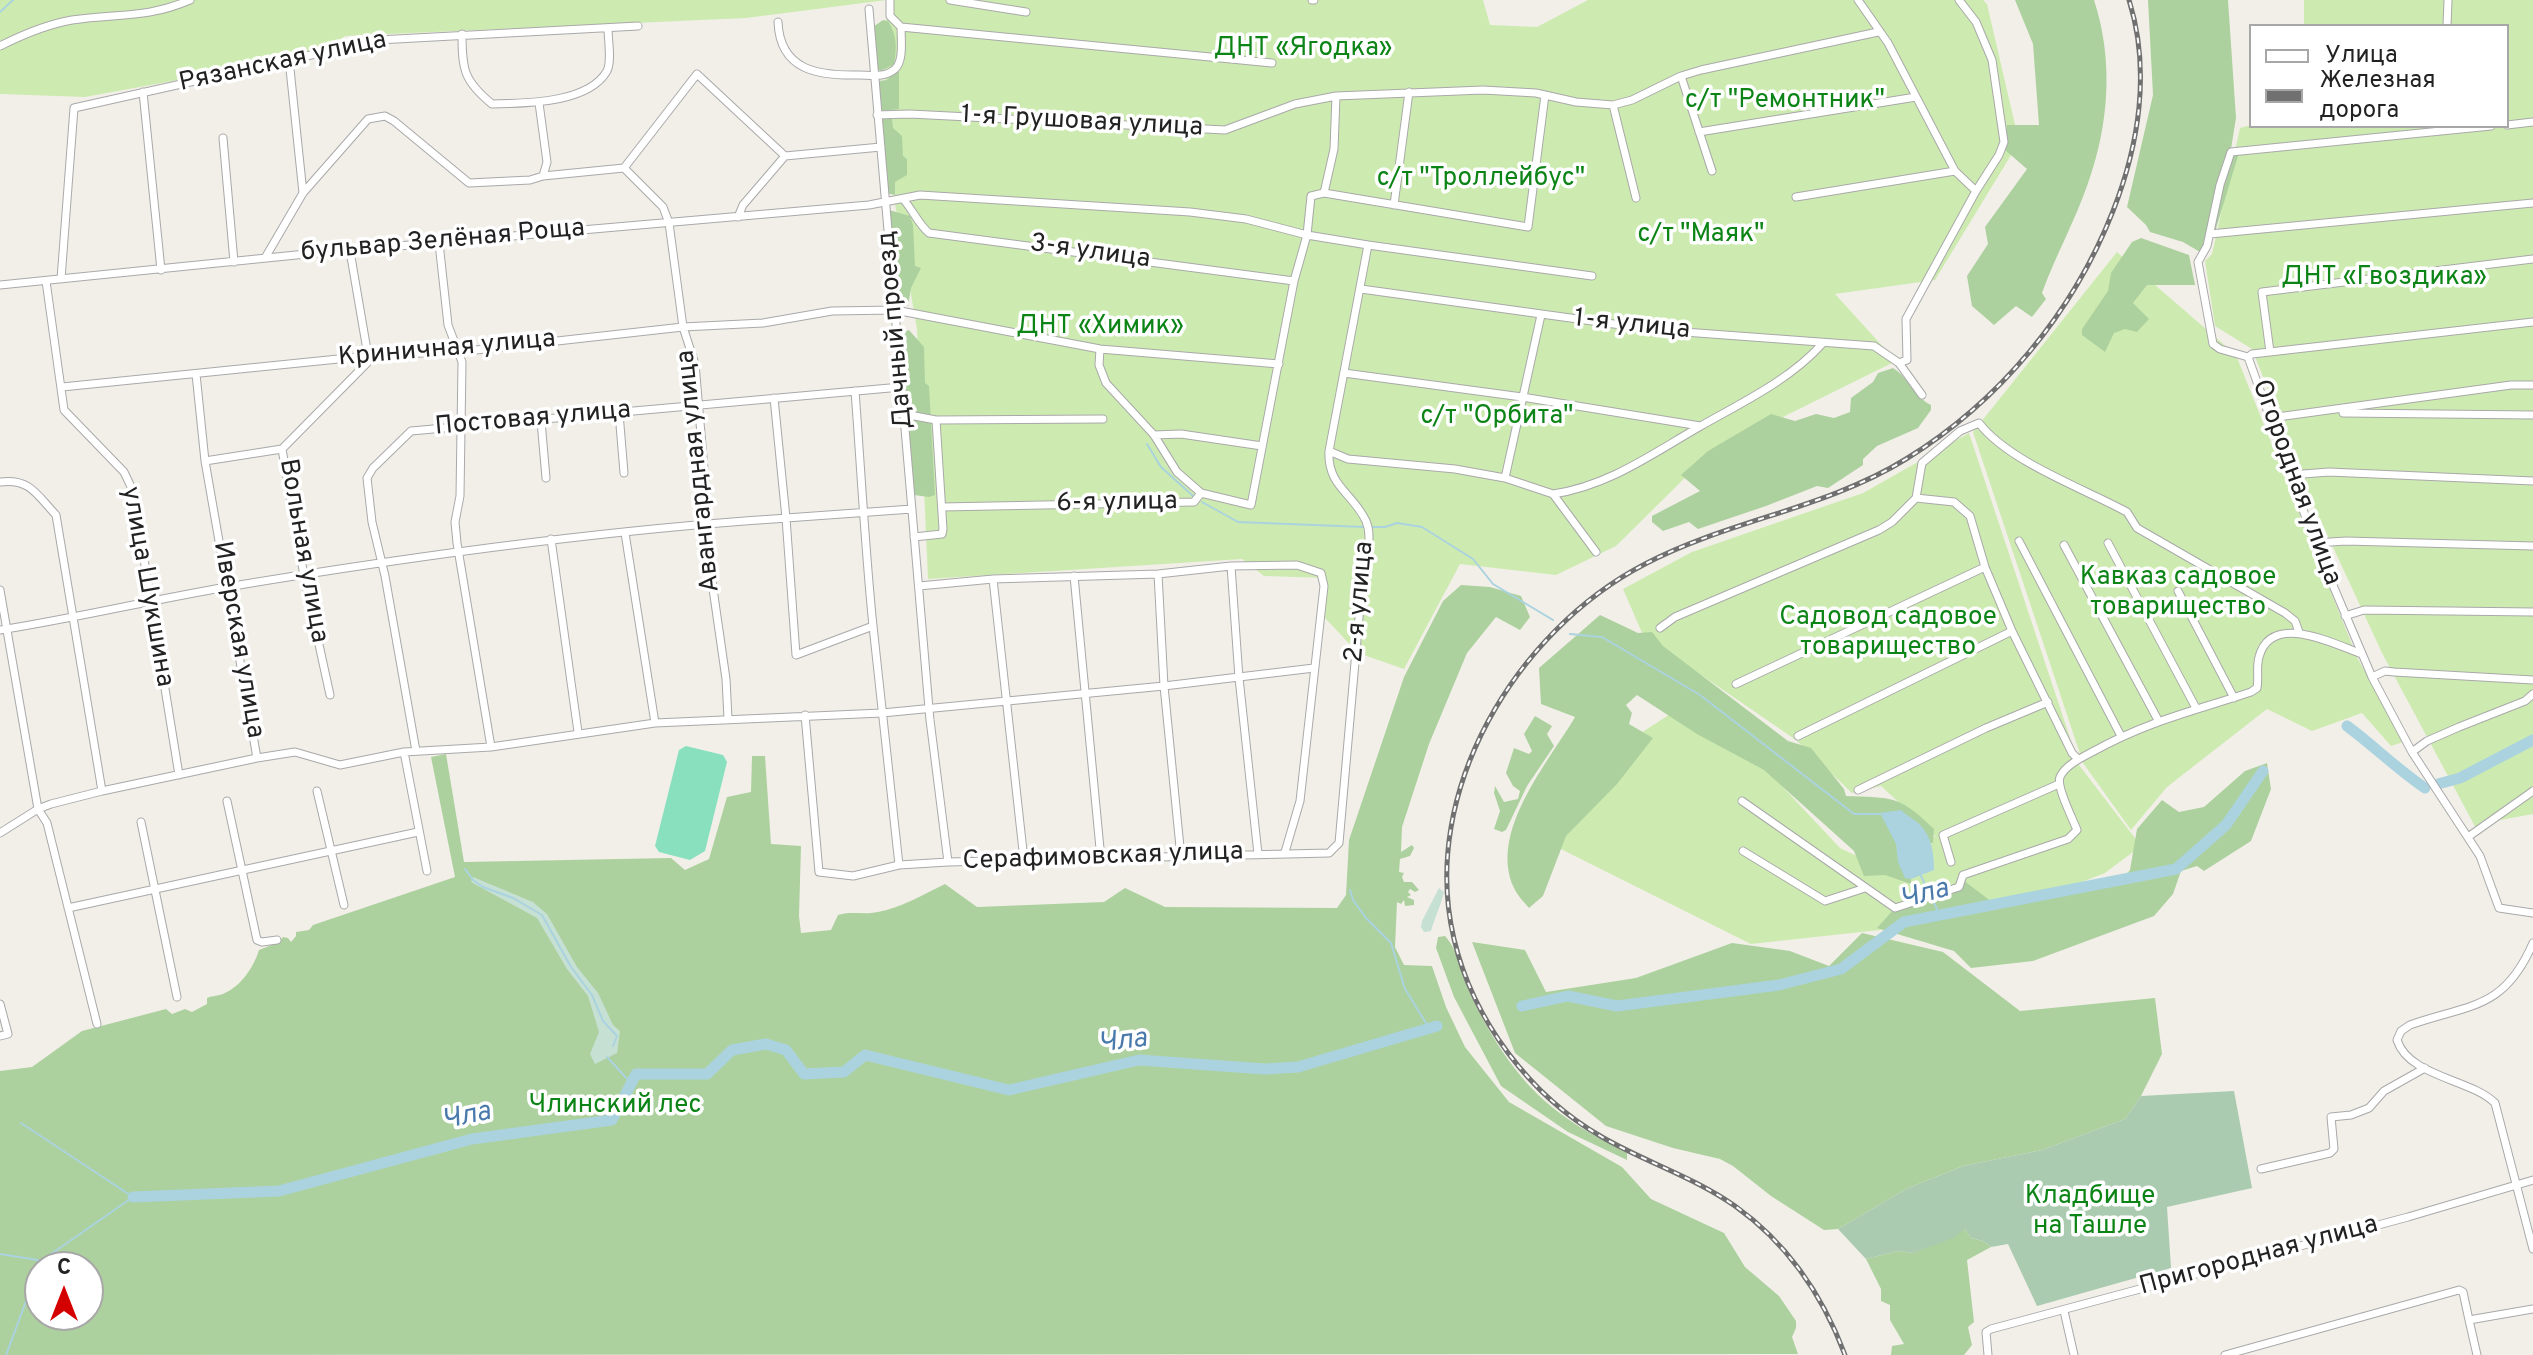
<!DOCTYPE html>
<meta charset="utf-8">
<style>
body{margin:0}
#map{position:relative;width:2533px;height:1355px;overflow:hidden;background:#f2efe9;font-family:Overpass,sans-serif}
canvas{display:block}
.legend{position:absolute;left:2249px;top:24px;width:260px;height:104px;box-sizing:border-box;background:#fff;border:2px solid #a7a7a7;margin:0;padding:10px 14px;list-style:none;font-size:24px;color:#222}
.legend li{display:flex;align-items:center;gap:16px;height:40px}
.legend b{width:40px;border:2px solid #a7a7a7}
.north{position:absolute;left:24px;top:1251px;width:80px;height:80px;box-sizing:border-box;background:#fff;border:2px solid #a7a7a7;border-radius:50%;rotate:0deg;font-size:22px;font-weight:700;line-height:32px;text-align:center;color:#222}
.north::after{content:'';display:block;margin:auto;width:28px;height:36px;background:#d40000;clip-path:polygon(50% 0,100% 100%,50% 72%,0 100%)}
</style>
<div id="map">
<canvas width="2533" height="1355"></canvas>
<ul class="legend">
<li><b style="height:10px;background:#fff"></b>Улица</li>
<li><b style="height:10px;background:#707070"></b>Железная дорога</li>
</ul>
<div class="north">С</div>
</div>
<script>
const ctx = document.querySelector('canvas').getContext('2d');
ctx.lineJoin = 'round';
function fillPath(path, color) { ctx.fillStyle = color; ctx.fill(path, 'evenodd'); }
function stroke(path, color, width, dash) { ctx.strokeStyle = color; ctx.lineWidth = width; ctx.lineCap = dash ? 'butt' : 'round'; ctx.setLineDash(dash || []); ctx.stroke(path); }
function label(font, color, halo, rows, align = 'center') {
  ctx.font = font + ' Overpass,sans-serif'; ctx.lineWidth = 7; ctx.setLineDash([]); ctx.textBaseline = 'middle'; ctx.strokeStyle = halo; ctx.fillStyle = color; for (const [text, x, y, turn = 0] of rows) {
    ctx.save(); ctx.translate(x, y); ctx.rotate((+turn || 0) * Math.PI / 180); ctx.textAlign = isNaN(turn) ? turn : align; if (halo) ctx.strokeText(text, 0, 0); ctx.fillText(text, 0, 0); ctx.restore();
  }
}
fillPath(new Path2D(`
 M0 0H1483L1490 25 1537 27 1588 0H1983L1987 4 2019 142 1935 280 1835 294 1896 361 1710 453 1616 546 1556 575 1460 564 1404 669 1358 653 1325 618 1327 578 1264 576 1242 559 928 579 917 329 894 198 885 76 887 0 746 18 345 36 320 54 85 97 0 94Z
 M2304 0H2533V814L2495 821 2478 832 2382 653 2314 506 2252 349 2215 326 2205 261 2212 254 2240 128 2251 125 2507 126V26H2304Z
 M2117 252 2236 355 2357 657 2403 742 2391 746 2362 713 2312 731 2267 709 2167 787 2131 830 2083 763 1973 432Z
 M1969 433 2079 765 2141 846 2105 873 1990 918 1751 944 1545 841 1563 783 1675 711 1765 768 1840 848 1882 868 1903 863 1935 836 1881 786 1852 793 1796 740 1643 635 1623 589 1692 552 1863 493Z`), '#cdebb0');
fillPath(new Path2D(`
 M2015 0H2094C2114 61 2109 126 2087 186 2074 223 2055 257 2042 293L2046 299 2032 317 2016 306 1994 325 1972 306 1967 276 1988 244 1985 227 2027 169 2005 150 2007 125H2039L2033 44Z
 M2148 0H2228L2236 118 2231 149 2238 156 2215 232 2200 252 2183 242 2150 232 2146 225 2127 207 2153 95Z
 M883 20 888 21C897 35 897 48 894 64L881 71 877 69 873 27Z
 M895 72H899V109L881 111 878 81 887 80Z
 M883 118H892L893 128 902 136 903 156 907 159V175L895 182V195L886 193 880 120Z
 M889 210 910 216 913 225 915 266 921 268 911 288 908 306 899 305 887 213Z
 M2141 238 2189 255 2195 285H2147L2133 303 2149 319 2137 332 2125 329 2114 333 2105 352 2082 335V329L2108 291 2111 273 2132 242Z
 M909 330 924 347 925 383 929 386 935 495 929 497 914 495 898 335Z
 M1893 368C1909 378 1913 396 1931 405V410L1918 428 1877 446 1863 459V465L1828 488 1817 486 1766 506 1698 529 1689 522 1663 531 1652 522V516L1700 491 1681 475 1708 451 1771 414 1795 421 1816 414 1834 418 1850 412 1851 398 1873 382 1878 373Z
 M1461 585 1490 587 1521 596 1530 617 1520 630 1496 617 1467 653 1429 744 1402 827 1401 852 1412 845 1414 848 1410 856 1400 859 1399 872 1404 873 1402 877 1404 882H1412L1419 890 1415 892 1410 889 1408 892 1411 895 1407 897 1414 900V905L1405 906 1404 900 1401 904 1397 902 1395 947 1404 965 1432 966 1446 1007 1465 1047 1509 1102 1622 1167 1651 1199 1724 1233 1745 1267 1779 1296 1796 1321V1328L1792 1337 1798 1354 0 1355V1071L32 1067 82 1031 166 1009 172 1014 185 1009 192 1012 207 1004V998C211 996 216 996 220 995 239 989 253 969 259 950L279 942 283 937 288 938 291 942 296 936V932L309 930 313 925 455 877 431 757 446 754 464 862 671 858 685 870 709 859 727 797 751 792 752 756H765L771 844 801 846 799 916 801 933 831 930 838 915C852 911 864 915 878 912 901 908 924 894 945 884L977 907 1104 902 1125 888 1165 907 1337 908 1346 895 1349 840 1404 677 1443 601ZM40 1267H88V1315H40Z
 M1600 615 1638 633 1652 632 1663 646 1788 741 1811 748 1844 789 1846 796C1893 798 1899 795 1934 829L1933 843 1893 835 1911 875V884L1885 875 1864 876 1854 851 1764 770 1697 734 1637 695 1626 705 1632 713 1629 724 1653 738 1617 784 1566 836 1543 896 1529 908C1524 902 1517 895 1514 888 1488 832 1548 763 1575 717L1541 704 1539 668Z
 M1535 716 1552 726 1547 734 1554 746 1527 786 1506 830 1502 832 1494 829 1500 811 1494 793 1495 786 1504 802 1518 799 1520 791 1513 786 1506 773 1514 748 1529 754 1532 751 1524 734Z
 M2267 763 2271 789 2251 841 2204 871 2197 866 2181 871 2173 894 2154 916 2033 961 1971 968 1954 951 1877 928 1895 908 1955 893 1963 880 1992 902 2114 876 2122 879 2130 870 2137 829 2162 800 2179 812 2204 807 2245 771Z
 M1862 933 1943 952 2020 1011 2155 998 2162 1054 2141 1096 2125 1119 2042 1150 1963 1166 1906 1189 1838 1229 1824 1230 1771 1196 1733 1166 1720 1159 1673 1148 1606 1126 1515 1053 1472 942 1525 950 1546 992 1636 978 1732 943 1790 951 1829 966Z
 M1445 936C1460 952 1464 984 1475 1004 1497 1048 1526 1091 1568 1119 1586 1132 1607 1142 1627 1153V1160L1568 1132 1501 1086 1454 997 1436 948 1438 937Z
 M1965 1229 1971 1238 1983 1241 1991 1247 1967 1260 1974 1322 1968 1327 1972 1345 1964 1355H1891L1892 1346 1904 1344 1890 1320V1305L1881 1301V1289L1866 1259 1898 1251 1913 1253Z`), '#add19e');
fillPath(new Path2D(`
 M473 877 533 902 547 914 577 967 598 993 613 1025 620 1031 617 1053 595 1064 590 1054 599 1032 588 996 567 969 537 918 471 882Z
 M1439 888 1444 892C1442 902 1434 920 1431 931L1424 932 1421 927 1422 921Z`), '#c6e0d4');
fillPath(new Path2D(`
 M2234 1091 2252 1188 2167 1207 2171 1268 2037 1306 2008 1244 1991 1247 1983 1241 1971 1238 1965 1229 1953 1238 1913 1253 1898 1251 1866 1259 1838 1229 1906 1189 1963 1166 2042 1150 2125 1119 2141 1096Z`), '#aacbaf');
fillPath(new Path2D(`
 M686 746 723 755 727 762 705 851 690 860 659 852 655 846 679 750Z`), '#88e0be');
fillPath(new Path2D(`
 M1901 810C1907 816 1916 820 1921 826 1932 837 1934 855 1934 870L1911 879 1905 878 1898 862 1896 844 1880 813Z`), '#aad3df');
stroke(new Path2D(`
 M0 12 13 0
 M1147 444 1161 467 1193 496
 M1202 502 1238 522 1364 527
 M1372 527H1385L1397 523 1422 527 1473 559 1493 584 1553 620
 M1570 634 1602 637 1700 695 1854 814H1880
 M465 869 473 880 483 887 513 898 542 915 571 967 592 995 603 1021 617 1036 613 1046
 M1921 876 1940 915
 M1350 890 1353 900 1366 918 1391 943 1405 989 1429 1028
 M607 1057 631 1083
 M0 1254 38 1260
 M6 1355 41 1261 133 1197 21 1123`), '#aad3df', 2);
stroke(new Path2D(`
 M2347 726C2374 746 2397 769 2425 788
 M2438 784 2460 778 2533 740
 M1522 1006 1568 996 1617 1006 1779 985 1841 969 1904 922 2176 869 2226 825 2263 771
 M133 1197 279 1191 472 1139 612 1120 636 1074H707L732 1050 766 1044 786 1050 804 1074 844 1072 865 1055 1009 1090 1139 1060 1265 1069 1298 1067 1437 1026`), '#aad3df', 11);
const street = new Path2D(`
 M890 0V16L901 27
 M950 0 1026 12
 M1312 0H1314
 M1858 0 1888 43 1955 171 1976 191
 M869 9 930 720 948 862
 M778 22C780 71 819 76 859 75 871 75 885 78 895 69 904 61 901 39 901 27
 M2447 26 2448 0
 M901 27 1272 63
 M462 34C462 70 464 81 492 104 524 103 588 104 607 71 612 61 608 40 608 28
 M0 46C22 35 48 24 72 20 118 13 145 19 190 0
 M290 69 303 193
 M1681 76 1712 171
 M143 92 161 270
 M539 103 547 162 543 176
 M1613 105 1636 198
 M877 115 910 114 1225 130 1295 104 1336 96 1483 90 1536 93 1576 102 1613 105 1632 100 1681 76 1701 70 1878 32
 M2507 125 2533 122
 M1699 132 1916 97
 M223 138 234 262
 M624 168 663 207 669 223 683 327 695 364 707 504 704 526 726 679 728 719
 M1324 193 1334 149 1336 96
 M1796 197 1955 171
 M903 199C913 210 918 224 929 233L1294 281
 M1394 205 1409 92
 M738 217 743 205 785 156
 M2210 234 2533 203
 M439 243 448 325 462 362 460 496 455 522 457 543 491 747
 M265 258 303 193 368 119 385 116 394 121 469 183 530 180 543 176 624 168 697 74 785 156 881 147
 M61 279 74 108 378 40 638 26
 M46 281 64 410 124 472 133 491 179 775
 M0 285 306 254 869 205 920 195 1190 212 1246 219 1307 235 1368 245 1592 276
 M1361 289 1657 330 1874 346 1899 363 1922 395
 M2270 352 2262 292 2533 259
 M2248 357 2315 543 2372 677 2412 752 2480 856 2499 908 2533 913
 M2248 357 2220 349 2213 344 2198 262 2207 246 2220 185 2231 152 2491 126
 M2248 357 2252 354 2533 322
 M1899 363 1907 360 1906 319 1976 191 1999 155 2004 142 1992 60 1976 22 1959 0
 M1344 373 1522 397 1700 426
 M196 374 205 461 257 758 295 752 340 765 404 752 491 747 655 723 882 713 1164 686 1314 668
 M62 387 368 356 476 350 683 327 763 323 832 311 895 310 1100 349 1279 364
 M855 391C861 470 865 548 873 626L796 655 786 518 912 509
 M774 398 786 518
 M619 413 624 473
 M2343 413 2533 415
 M904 414 936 420
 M2270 418 2511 385H2533
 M541 421 546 478
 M1154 435 1181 434 1262 446
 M1329 451 1348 459 1455 469 1505 478 1553 494 1596 552
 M205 461 282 449
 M1505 478 1541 315
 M0 482C30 478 37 495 56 515L102 791
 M2293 482 2303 474 2329 472 2533 481
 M1201 493 1251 505 1294 281 1307 235 1311 196 1324 193 1528 227 1545 95
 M1553 494C1608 486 1652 454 1699 427 1741 403 1790 380 1822 344
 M1916 498 1922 463 1960 431 1979 423C2009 462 2083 488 2127 512L2137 528 2285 613 2295 621 2299 632
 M942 507 1194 502 1201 493 1177 472 1154 435 1106 383 1099 365 1100 349
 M625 533 655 723
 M914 537 942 534 943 529 936 420 1103 419
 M551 539 578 732
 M2019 541 2121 736
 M2108 543 2196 708
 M2315 543 2346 541 2533 546
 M2064 545 2158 720
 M1231 566 1239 678 1258 854
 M1158 574 1164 686 1181 857
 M1074 576 1101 859
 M993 579 1024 860
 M919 586 993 579 1158 574 1231 566 1297 565 1321 573 1324 586 1300 801 1285 852
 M0 590 38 809 51 804 102 791 257 758
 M2178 591 2234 698
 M2345 616 2364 610 2533 612
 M873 626 899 865
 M1660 628 1675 617 1879 530 1892 522 1916 498 1954 502 1970 516 1985 567 2012 631 2072 753 2078 759
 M0 630C76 618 151 600 227 587 413 556 600 530 788 518
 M2372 677 2385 671 2394 672 2533 680
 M1736 684 1985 567
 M330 695 304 576 282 449 367 363 368 356 350 251
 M805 715 819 872 853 876 899 865 948 862 1329 853 1339 843 1363 572C1366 556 1373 537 1366 521 1353 493 1327 486 1329 451L1368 245
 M1798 736 2012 631
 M416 751 385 576 372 522 367 478 373 468 411 431 901 387
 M404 752 427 871
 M2412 752 2427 741 2459 727 2525 701 2533 694
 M1858 790 1986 728 2048 702
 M317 791 344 905
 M227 801 257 940 262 942 277 940
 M1742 801 1895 908 1959 887 1963 875 2068 839 2077 830C2073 819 2056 787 2060 777 2065 765 2083 757 2094 751 2148 721 2194 711 2251 692L2257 688C2259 678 2256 667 2259 657 2271 611 2334 644 2362 654
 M141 822 177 997
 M0 833 38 809 47 823 97 1024
 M2468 837 2533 791
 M1743 851 1825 901 1865 888
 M1951 862 1943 835 2059 784
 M68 908 418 832
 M2533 943C2504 1010 2470 1004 2410 1025L2401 1031 2397 1040C2409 1077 2471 1079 2495 1103L2533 1249
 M0 1004 8 1034 0 1036
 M2261 1169 2330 1153 2334 1149 2331 1117 2351 1115 2369 1108 2384 1091 2425 1068
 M2064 1311 2074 1355
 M1988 1355 1986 1332 1991 1329 2408 1217 2533 1180
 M2225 1355 2459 1290 2463 1292 2469 1320
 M2477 1355 2469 1320 2533 1309`);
stroke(street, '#a9a9a9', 9);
stroke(street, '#fff', 7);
const rail = new Path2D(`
 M1845 1355C1823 1296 1787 1243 1735 1206 1694 1177 1645 1162 1602 1137 1530 1096 1473 1020 1454 939 1419 792 1516 631 1645 564 1729 520 1825 509 1906 459 1999 402 2073 313 2113 211 2139 145 2151 70 2129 0`);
stroke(rail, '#707070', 5);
stroke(rail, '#fff', 2, [6]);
label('26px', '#0c8416', '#fff', [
 ["ДНТ «Ягодка»",1303,50],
 ["с/т \"Ремонтник\"",1785,102],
 ["с/т \"Троллейбус\"",1481,180],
 ["с/т \"Маяк\"",1701,236],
 ["ДНТ «Гвоздика»",2384,279],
 ["ДНТ «Химик»",1100,328],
 ["с/т \"Орбита\"",1497,418],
 ["Кавказ садовое",2178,579],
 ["товарищество",2178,609],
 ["Садовод садовое",1888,619],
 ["товарищество",1888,649],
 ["Члинский лес",615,1107],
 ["Кладбище",2090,1198],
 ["на Ташле",2090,1228]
]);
label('26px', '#222', '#fff', [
 ["Рязанская улица",283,63,-12],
 ["1-я Грушовая улица",1082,123,3],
 ["бульвар Зелёная Роща",443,242,-5],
 ["3-я улица",1090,253,8],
 ["1-я улица",1632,326,6],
 ["Дачный проезд",897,330,-95],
 ["Криничная улица",447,350,-5],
 ["Постовая улица",533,420,-5],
 ["Авангардная улица",700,471,-96],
 ["Огородная улица",2295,483,70],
 ["6-я улица",1117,504,-1],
 ["Вольная улица",302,551,80],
 ["улица Шукшина",146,587,80],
 ["2-я улица",1361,602,-85],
 ["Иверская улица",237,640,80],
 ["Серафимовская улица",1103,858,-2],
 ["Пригородная улица",2259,1257,-15]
]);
label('italic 28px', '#4a7aab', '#fff', [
 ["Чла",1925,896,-15],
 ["Чла",1123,1043,-7],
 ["Чла",467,1118,-12]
]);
</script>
